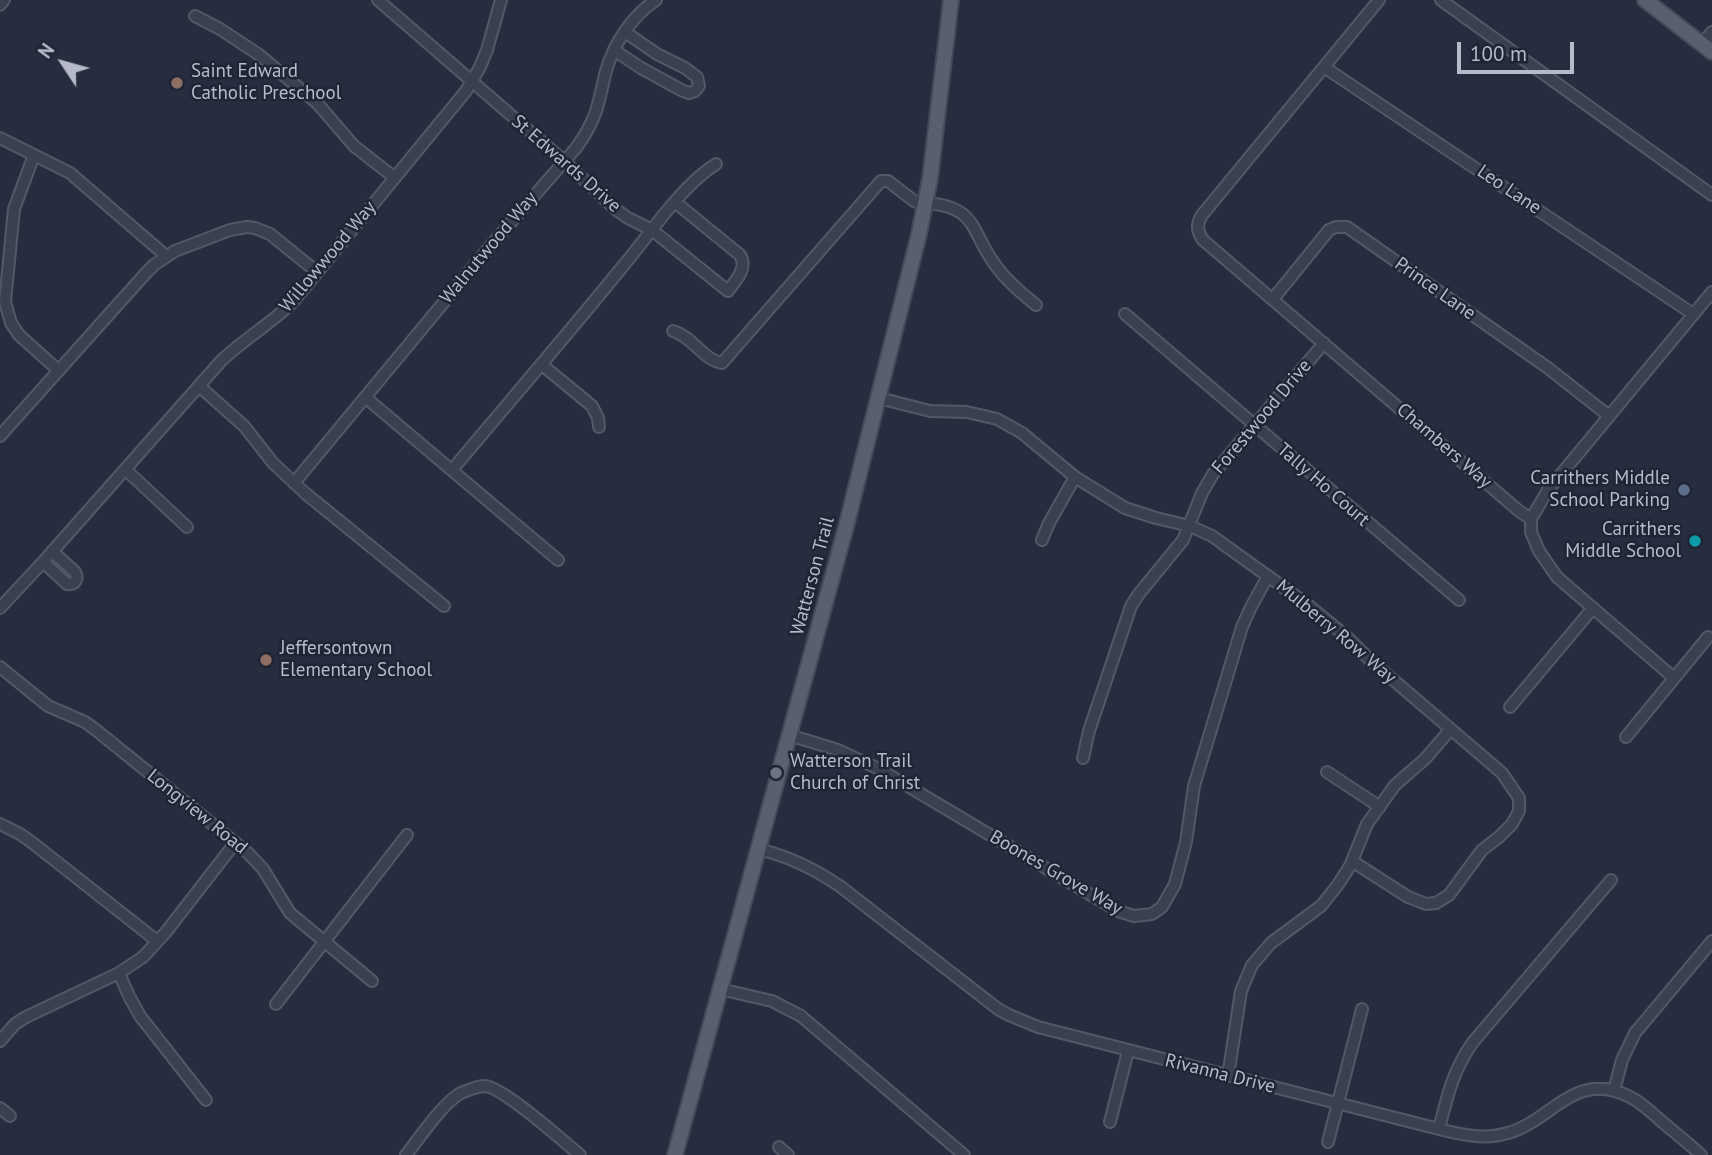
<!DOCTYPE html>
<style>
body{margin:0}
#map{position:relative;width:1712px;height:1155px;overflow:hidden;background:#262d3f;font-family:"PT Sans",sans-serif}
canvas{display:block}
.north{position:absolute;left:28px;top:28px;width:70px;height:70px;-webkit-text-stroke:5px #1f2534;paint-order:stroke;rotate:306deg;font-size:19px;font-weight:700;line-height:28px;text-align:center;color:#b7bbc9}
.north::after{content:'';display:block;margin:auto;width:24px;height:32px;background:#b7bbc9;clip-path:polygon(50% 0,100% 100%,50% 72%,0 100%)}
.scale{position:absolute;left:1457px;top:42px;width:117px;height:32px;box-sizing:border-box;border:4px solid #b7bbc9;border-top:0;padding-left:9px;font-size:21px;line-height:24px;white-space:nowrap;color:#b7bbc9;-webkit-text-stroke:5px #1f2534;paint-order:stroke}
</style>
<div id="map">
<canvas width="1712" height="1155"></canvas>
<div class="north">N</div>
<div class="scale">100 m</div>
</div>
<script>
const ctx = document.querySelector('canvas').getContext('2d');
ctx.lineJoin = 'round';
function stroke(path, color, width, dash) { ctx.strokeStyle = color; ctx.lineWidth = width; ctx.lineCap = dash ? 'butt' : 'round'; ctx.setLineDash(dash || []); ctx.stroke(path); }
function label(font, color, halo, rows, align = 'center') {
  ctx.font = font + ' "PT Sans",sans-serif'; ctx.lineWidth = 5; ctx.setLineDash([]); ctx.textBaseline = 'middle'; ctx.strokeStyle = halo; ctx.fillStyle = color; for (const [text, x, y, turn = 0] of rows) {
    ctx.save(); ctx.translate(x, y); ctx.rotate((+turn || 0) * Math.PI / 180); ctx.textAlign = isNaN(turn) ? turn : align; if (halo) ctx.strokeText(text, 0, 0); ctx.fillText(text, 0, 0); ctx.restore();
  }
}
const minor = new Path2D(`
 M378 0 564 161 615 209 628 218 652 230 728 291C736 280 748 268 740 255L675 202
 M1379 0 1202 215C1196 224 1197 232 1203 240L1519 511 1531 519V532L1539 551 1557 577 1674 678
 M1441 0 1712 195
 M0 5 4 0
 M195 16 220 29 258 54 317 103 354 146 395 178
 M1702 44 1712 32
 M614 50 641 68 683 91 689 93 695 91 699 86 697 77 685 68 657 54 625 32
 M1324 67 1693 314
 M0 138 70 173 166 256
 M34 155 14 209 5 302 11 323 19 335 58 370
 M926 203C979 207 970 232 996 266 1007 281 1022 294 1036 305
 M1273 299 1329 230 1336 227H1347L1548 368 1609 416
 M1125 314 1459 600
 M673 331C692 336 703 360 722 363L881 181H888L914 201 926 205
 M541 364 592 406 598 418 599 427
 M199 386 244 426 273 463 305 493 444 606
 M365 397 558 560
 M879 398 930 411 967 412 997 419 1022 433 1075 477 1125 508 1156 518 1190 526 1212 536 1308 605 1347 637 1370 660 1502 773 1519 798V811L1512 824 1499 837 1482 850 1449 895 1436 903 1426 904 1408 897 1352 861
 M0 436 146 273 154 265 175 251 230 230 247 227 255 228 270 234 317 272
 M125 469 187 527
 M452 470C509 402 567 335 623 266 650 234 681 186 716 164
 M294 483 493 243 576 148C584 137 590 127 595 114 600 100 602 86 606 71 614 43 632 16 656 0
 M1531 519 1548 490 1712 292
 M1042 540 1049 523 1075 477
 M43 562 67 584C75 585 79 579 75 572L52 551
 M0 608 43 562 221 361C243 340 270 324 292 303L466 91 480 67 487 50 501 0
 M0 667 48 706 85 722 96 730 248 853 263 869 290 913 372 981
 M1510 707 1593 608
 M789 735 838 750 879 769 1118 911 1134 916 1152 914 1162 907 1175 884 1186 842 1194 786 1242 627 1250 609 1268 576
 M1626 737 1708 637
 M1083 758 1089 731 1131 606 1138 595 1183 540 1202 493 1213 474 1324 343
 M1327 772 1380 807
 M0 824 20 834 34 844 157 941
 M758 849C788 856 815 869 841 887L998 1009 1009 1015 1038 1027 1439 1129C1462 1135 1485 1140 1508 1133 1553 1120 1575 1069 1630 1097 1642 1103 1651 1112 1660 1120 1674 1132 1688 1143 1701 1155
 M119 973 128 994 140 1016 206 1100
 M720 989 772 1001 801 1016 964 1155
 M276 1004 407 835
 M0 1041 15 1024 26 1017 119 973 143 957 166 932 235 843
 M1228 1076 1241 991 1252 965 1271 943 1321 906 1337 886 1350 866 1367 824 1395 785 1425 759 1450 730
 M1614 1091 1622 1060 1635 1033 1712 941
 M0 1108 10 1116
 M1110 1122 1128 1051
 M1439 1129C1447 1097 1453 1070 1473 1042L1611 880
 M1328 1142 1362 1009
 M779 1147 788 1155
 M406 1155C420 1137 441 1106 459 1094 465 1091 478 1086 485 1086 503 1087 563 1141 580 1155`);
const major = new Path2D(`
 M1645 0 1712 52
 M675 1155 847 523 919 234 930 179 951 0`);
stroke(minor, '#525866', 14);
stroke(major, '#444958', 18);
stroke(minor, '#3a404f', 10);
stroke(major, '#585f6e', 14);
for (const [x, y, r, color] of [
 [177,83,7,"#8d6e63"],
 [1684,490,7,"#5c6f8a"],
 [1695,541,7,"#0f9aa8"],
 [266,660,7,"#8d6e63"],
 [776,773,7,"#6b7280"]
]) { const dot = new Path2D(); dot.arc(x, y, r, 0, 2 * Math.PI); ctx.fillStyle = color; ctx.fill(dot); stroke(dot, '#1f2534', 2.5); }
label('19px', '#b7bbc9', '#1f2534', [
 ["Saint Edward",191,72],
 ["Catholic Preschool",191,94],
 ["Carrithers Middle",1670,479,"right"],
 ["School Parking",1670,501,"right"],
 ["Carrithers",1681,530,"right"],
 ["Middle School",1681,552,"right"],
 ["Jeffersontown",280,649],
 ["Elementary School",280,671],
 ["Watterson Trail",790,762],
 ["Church of Christ",790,784]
], 'left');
label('19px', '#b7bbc9', '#1f2534', [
 ["St Edwards Drive",566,164,41],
 ["Leo Lane",1509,190,34],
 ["Walnutwood Way",489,248,-50],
 ["Willowwood Way",328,257,-50],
 ["Prince Lane",1435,289,35],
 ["Forestwood Drive",1262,417,-50],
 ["Chambers Way",1444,446,41],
 ["Tally Ho Court",1323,485,41],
 ["Watterson Trail",813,576,-75],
 ["Mulberry Row Way",1336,632,40],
 ["Longview Road",197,812,39],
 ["Boones Grove Way",1056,873,30],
 ["Rivanna Drive",1220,1074,14]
]);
</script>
